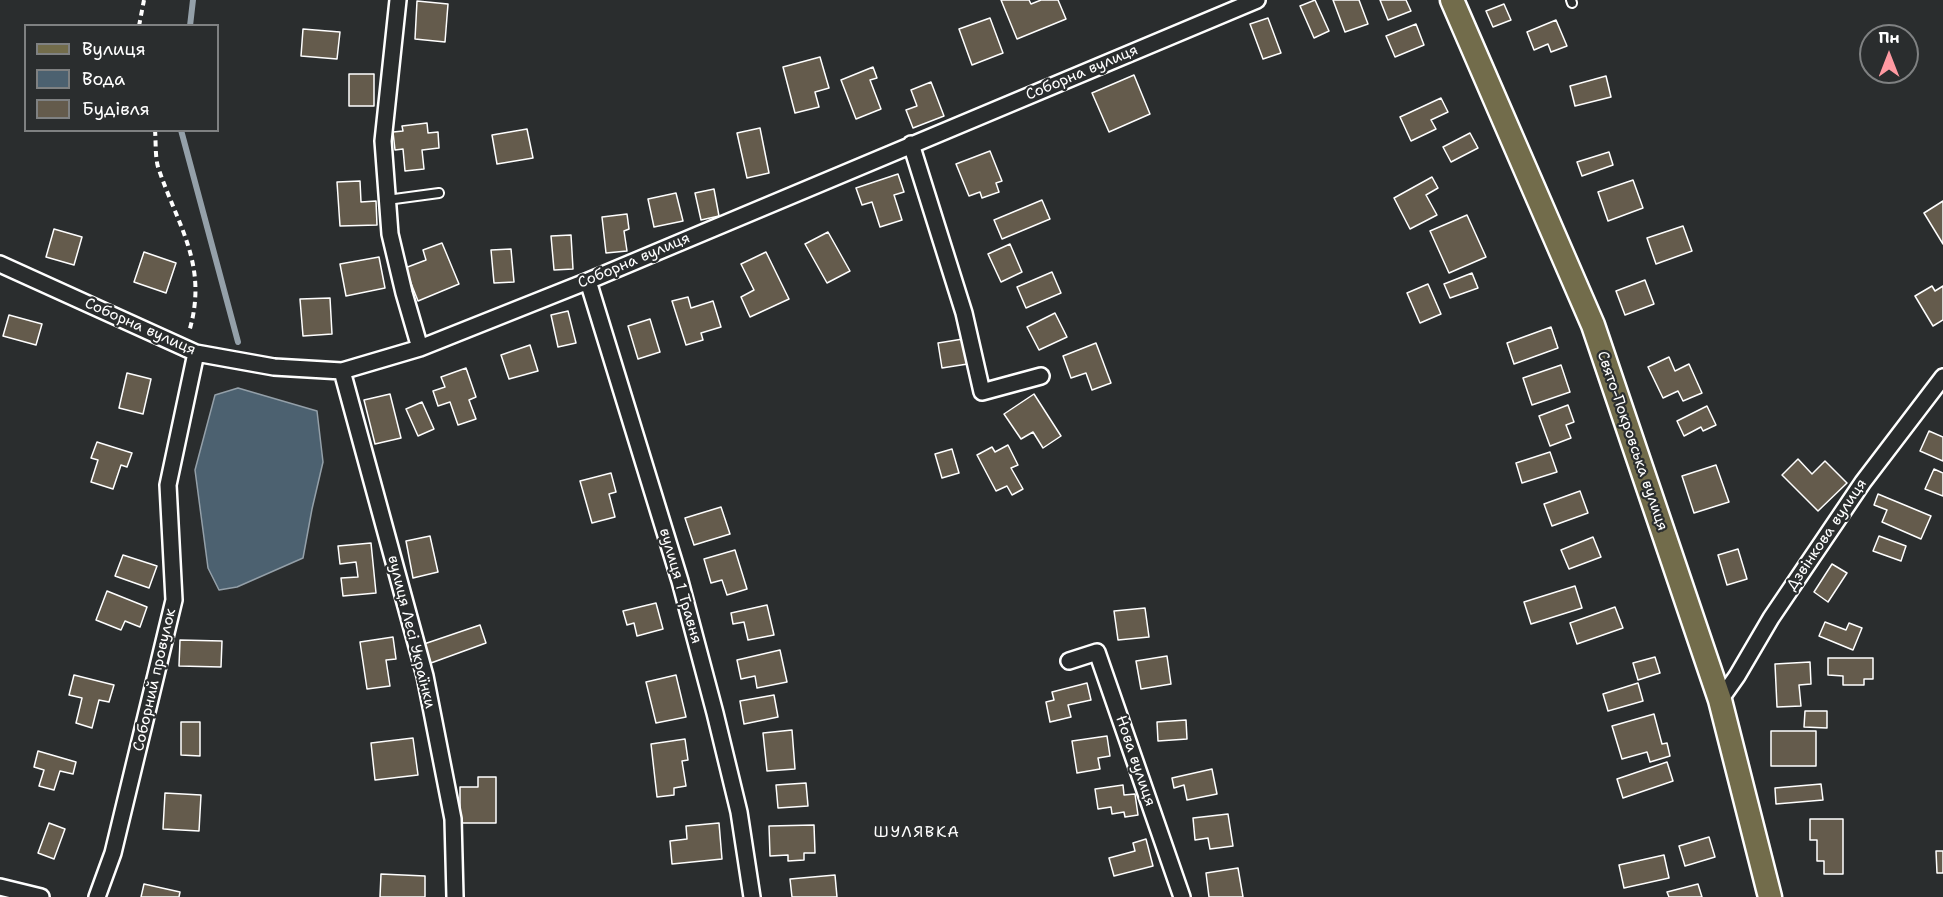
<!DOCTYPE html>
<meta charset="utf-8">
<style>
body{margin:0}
#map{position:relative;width:1943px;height:897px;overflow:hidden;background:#2a2d2e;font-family:"Shantell Sans",sans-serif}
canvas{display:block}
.legend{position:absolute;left:24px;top:24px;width:195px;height:108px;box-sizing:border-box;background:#2a2d2e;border:2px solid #7f8182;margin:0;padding:8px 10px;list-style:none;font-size:18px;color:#fff}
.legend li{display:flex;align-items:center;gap:12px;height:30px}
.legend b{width:30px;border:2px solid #7f8182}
.north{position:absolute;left:1859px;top:24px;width:60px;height:60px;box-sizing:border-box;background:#2a2d2e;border:2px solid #7f8182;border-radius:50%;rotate:0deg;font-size:16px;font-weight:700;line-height:24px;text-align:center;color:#fff}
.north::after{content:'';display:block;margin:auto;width:21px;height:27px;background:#ff9aa2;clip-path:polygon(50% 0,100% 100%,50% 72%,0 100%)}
</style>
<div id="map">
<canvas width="1943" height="897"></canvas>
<ul class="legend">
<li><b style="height:8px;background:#726c4b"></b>Вулиця</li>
<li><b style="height:16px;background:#4c6170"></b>Вода</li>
<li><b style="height:16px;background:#645b4c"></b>Будівля</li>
</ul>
<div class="north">Пн</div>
</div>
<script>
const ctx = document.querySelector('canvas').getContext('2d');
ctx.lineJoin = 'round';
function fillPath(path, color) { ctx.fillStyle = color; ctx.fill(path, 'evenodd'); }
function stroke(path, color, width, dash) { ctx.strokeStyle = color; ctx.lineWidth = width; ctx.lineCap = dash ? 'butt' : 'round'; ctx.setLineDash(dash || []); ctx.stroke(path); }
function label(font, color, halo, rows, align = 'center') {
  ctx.font = font + ' "Shantell Sans",sans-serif'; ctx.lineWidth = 4.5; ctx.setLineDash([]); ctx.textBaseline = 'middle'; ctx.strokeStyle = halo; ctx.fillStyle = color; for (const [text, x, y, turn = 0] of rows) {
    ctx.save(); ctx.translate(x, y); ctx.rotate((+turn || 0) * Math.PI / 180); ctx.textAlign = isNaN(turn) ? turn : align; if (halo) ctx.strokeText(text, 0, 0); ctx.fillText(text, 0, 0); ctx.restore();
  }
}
const water = new Path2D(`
 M238 388 317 411 323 462 312 509 303 558 237 587 219 590 208 568 195 470 215 395Z`);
fillPath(water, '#4c6170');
stroke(water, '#94a0a9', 1.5);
stroke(new Path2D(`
 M190 26 193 0
 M181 130 238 342`), '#94a0a9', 6);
const building = new Path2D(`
 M1001 0H1029L1031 4 1041 0H1058L1066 19 1017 39Z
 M1315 0 1329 31 1314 38 1300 6Z
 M1333 0H1359L1368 24 1345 32Z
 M1380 0H1406L1411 11 1388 20Z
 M417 1 448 4 445 42 415 39Z
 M1504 4 1511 20 1493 27 1486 11Z
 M990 18 1003 53 972 65 959 29Z
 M1268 18 1281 53 1263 59 1250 24Z
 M1556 20 1567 46 1551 52 1548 44 1534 50 1527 32Z
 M1416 24 1424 45 1395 57 1386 36Z
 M303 29 340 32 337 59 301 56Z
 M820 57 829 88 815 92 819 107 795 113 783 67Z
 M873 67 877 78 870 80 881 109 856 119 841 80Z
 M349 74H374V106H349Z
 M1134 75 1150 114 1109 132 1092 93Z
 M1606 76 1611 97 1575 106 1570 86Z
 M931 82 944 116 913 128 906 110 917 106 911 90Z
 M1441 98 1448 112 1431 120 1436 129 1411 141 1400 117Z
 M427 123 428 133 438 132 439 148 422 150 424 169 405 171 403 149 395 150 393 132 403 131 402 126Z
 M760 128 769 173 747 178 737 133Z
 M527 129 533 158 497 164 492 135Z
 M1470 133 1478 148 1451 162 1443 147Z
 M990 151 1002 181 996 183 999 192 982 198 980 192 969 196 956 164Z
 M1609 152 1613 165 1582 176 1577 162Z
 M898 174 904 192 894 195 902 220 880 227 872 202 862 205 856 188Z
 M1432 177 1438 188 1426 195 1437 215 1410 229 1394 198Z
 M1633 180 1643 208 1608 221 1598 192Z
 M360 181 361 202 376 201 377 225 340 226 337 182Z
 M714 189 719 216 701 220 695 193Z
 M676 193 683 221 654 227 648 199Z
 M1042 200 1050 219 1002 239 994 220Z
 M1943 201V244L1924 213Z
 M627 214 629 229 624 231 627 251 606 253 602 217Z
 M1467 215 1486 257 1449 273 1430 231Z
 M1683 226 1692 251 1656 264 1647 238Z
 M54 229 82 237 74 265 46 257Z
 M828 232 850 271 827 283 805 244Z
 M571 235 573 269 554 270 551 236Z
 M442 243 459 284 418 301 405 268 426 260 423 250Z
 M1010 244 1022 272 1001 282 988 254Z
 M511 249 514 282 494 283 491 250Z
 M144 252 176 263 166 293 134 282Z
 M766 252 789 299 750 317 741 297 754 290 741 264Z
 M379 257 385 288 346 296 340 264Z
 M1052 272 1061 293 1026 308 1017 287Z
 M1472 273 1478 288 1450 298 1444 284Z
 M1645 280 1654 304 1625 315 1616 291Z
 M1428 284 1441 314 1420 323 1407 293Z
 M1932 286 1935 291 1943 286V320L1933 326 1915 296Z
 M688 297 691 308 713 301 721 327 701 333 703 340 686 345 672 301Z
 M330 298 332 334 303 336 300 299Z
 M568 311 576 343 558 347 551 315Z
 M1055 313 1067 337 1039 350 1027 327Z
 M9 315 42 324 36 345 3 336Z
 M650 319 660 352 638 359 628 326Z
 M1551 327 1558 348 1514 364 1507 343Z
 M969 338 974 363 942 368 938 343Z
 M1096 343 1111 383 1092 390 1086 373 1071 378 1063 356Z
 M530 345 538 371 509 379 501 355Z
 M1669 357 1675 371 1689 364 1702 393 1683 401 1678 391 1663 398 1648 367Z
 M1561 365 1570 392 1532 405 1523 378Z
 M466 368 476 397 469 400 476 419 458 425 450 402 438 406 433 391 445 387 441 377Z
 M127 373 151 379 143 414 119 408Z
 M390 394 401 438 375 444 364 400Z
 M1034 394 1061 436 1043 448 1033 432 1021 439 1004 414Z
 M422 402 434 429 418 436 406 409Z
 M1568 405 1574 422 1566 425 1571 438 1550 446 1539 416Z
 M1707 406 1716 425 1703 431 1701 427 1684 436 1677 421Z
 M1929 431 1943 437V461L1920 451Z
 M97 442 132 453 127 467 121 465 113 489 91 482 98 460 91 458Z
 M1008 445 1018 465 1011 468 1023 489 1012 495 1007 486 996 491 977 455 992 447 995 452Z
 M952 449 959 473 942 478 935 454Z
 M1550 452 1557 472 1522 483 1516 463Z
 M1798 459 1812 474 1825 461 1847 483 1818 511 1782 475Z
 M1716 465 1729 502 1694 513 1682 476Z
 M1934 469 1943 473V496L1925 489Z
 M611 473 616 492 609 494 615 517 592 523 580 481Z
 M1580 491 1588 513 1552 526 1544 504Z
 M1878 494 1931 516 1921 539 1882 522 1887 510 1874 505Z
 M721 507 730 534 694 545 685 518Z
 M430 536 438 572 413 578 406 541Z
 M1879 536 1906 546 1901 561 1873 551Z
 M1593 537 1601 557 1569 569 1561 550Z
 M371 543 376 593 343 596 341 578 358 577 356 562 340 564 338 546Z
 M1738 549 1747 579 1727 585 1718 555Z
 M735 550 747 589 727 595 722 580 711 583 704 559Z
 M123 555 157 566 149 588 115 576Z
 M1832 564 1847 573 1828 602 1814 592Z
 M1575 586 1582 608 1531 624 1524 602Z
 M107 591 147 607 140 627 125 621 121 630 96 620Z
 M656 603 663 629 637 636 634 623 627 625 623 611Z
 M767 605 774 635 748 640 744 622 733 624 731 613Z
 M1615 607 1623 628 1577 644 1570 623Z
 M1145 608 1149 637 1118 640 1114 611Z
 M1825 622 1846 630 1849 623 1862 628 1853 650 1819 636Z
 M480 625 486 643 431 663 424 644Z
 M393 637 396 659 386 660 390 686 367 689 360 642Z
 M180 640 222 641 221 667 179 666Z
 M780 650 787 682 757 688 755 676 741 679 737 660Z
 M1167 656 1171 684 1141 689 1136 661Z
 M1655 657 1660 673 1638 680 1633 663Z
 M1828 658H1873V679H1864V685H1843V676L1828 675Z
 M1810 662 1811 684 1799 685 1801 706 1777 707 1775 664Z
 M74 675 114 685 109 702 99 700 92 728 76 723 82 698 69 695Z
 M676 675 686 717 656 723 646 682Z
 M1087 683 1091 700 1068 705 1071 717 1050 722 1046 702 1054 700 1052 692Z
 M1638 683 1643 701 1608 711 1603 694Z
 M774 695 778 717 744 724 740 701Z
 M1805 711H1827V728L1804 727Z
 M1654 714 1662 744 1667 743 1670 756 1650 762 1647 752 1622 759 1612 726Z
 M1186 720 1187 739 1158 741 1157 722Z
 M181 722H200V756L181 755Z
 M792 730 795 769 767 771 763 733Z
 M1771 731H1816V766H1771Z
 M1107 736 1110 756 1098 758 1100 769 1077 773 1072 741Z
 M413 738 418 775 375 780 371 743Z
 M685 739 688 760 682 761 686 786 674 788V795L657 797 651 744Z
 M38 751 76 762 73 774 60 771 54 790 39 786 44 770 34 767Z
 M1667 762 1673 781 1623 798 1617 779Z
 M1212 769 1217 794 1187 800 1184 785 1174 788 1172 778Z
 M478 777H496V823H460V787H478Z
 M806 783 808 806 778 808 776 785Z
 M1821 784 1823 800 1776 804 1775 788Z
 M1123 785 1124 795 1135 794 1138 815 1125 817 1124 812 1112 814 1111 807 1098 809 1095 789Z
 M165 793 201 795 199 831 163 829Z
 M1228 814 1233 846 1210 849 1208 838 1195 840 1193 818Z
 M1810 819H1843V874H1824V861H1817V840H1810Z
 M49 823 65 829 54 859 38 853Z
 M719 823 722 859 672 864 670 841 687 839 686 826Z
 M814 825 815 853H804V860L788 861V855L770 856 769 826Z
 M1709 837 1715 857 1685 866 1679 846Z
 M1146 839 1153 866 1114 876 1109 858 1135 851 1133 843Z
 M1936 851H1943V873H1937Z
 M1664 855 1669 878 1624 888 1619 865Z
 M1238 868 1243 897H1209L1206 873Z
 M381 874 425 876V897H380Z
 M835 875 837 897H792L790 879Z
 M144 884 180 892 179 897H141Z
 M1698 884 1702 897H1669L1667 892Z`);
fillPath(building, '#645b4c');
stroke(building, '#fff', 1.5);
const service = new Path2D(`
 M1571 0 1572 3
 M387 200 439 193`);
const minor = new Path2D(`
 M398 0 383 141 390 234 404 293 420 348
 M911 144 964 313 982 392 1041 376
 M0 264 196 353 274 367 342 371 420 348 588 281 1257 0
 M588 281 680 581 715 713 739 812 752 897
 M342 371 425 676 453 819 455 897
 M1069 661 1097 652 1182 897
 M1720 700 1737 676 1771 618 1863 482 1943 377
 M0 887 41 897
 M97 897 113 853 174 600 168 485 196 353`);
const primary = new Path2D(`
 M1452 0 1593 325 1720 700 1770 897`);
stroke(service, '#fff', 12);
stroke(minor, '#fff', 20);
stroke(primary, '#fff', 27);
stroke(new Path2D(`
 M139 26 144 0
 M155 130C156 142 155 156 158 167 178 227 209 265 189 332`), '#fff', 4, [6, 4.5]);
stroke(service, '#2a2d2e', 8);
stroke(minor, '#2a2d2e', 15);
stroke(primary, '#726c4b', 22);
label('15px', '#fff', '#2a2d2e', [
 ["Соборна вулиця",1082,73,-23],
 ["Соборна вулиця",634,261,-23],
 ["Соборна вулиця",140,327,24],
 ["Свято-Покровська вулиця",1632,441,71],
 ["Дзвінкова вулиця",1827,535,-56],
 ["вулиця 1 Травня",680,586,74],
 ["вулиця Лесі Українки",411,632,76],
 ["Соборний провулок",155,680,-77],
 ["Нова вулиця",1135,761,71]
]);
ctx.letterSpacing = '1.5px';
label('16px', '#fff', '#2a2d2e', [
 ["ШУЛЯВКА",917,833]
]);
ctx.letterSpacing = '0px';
</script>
